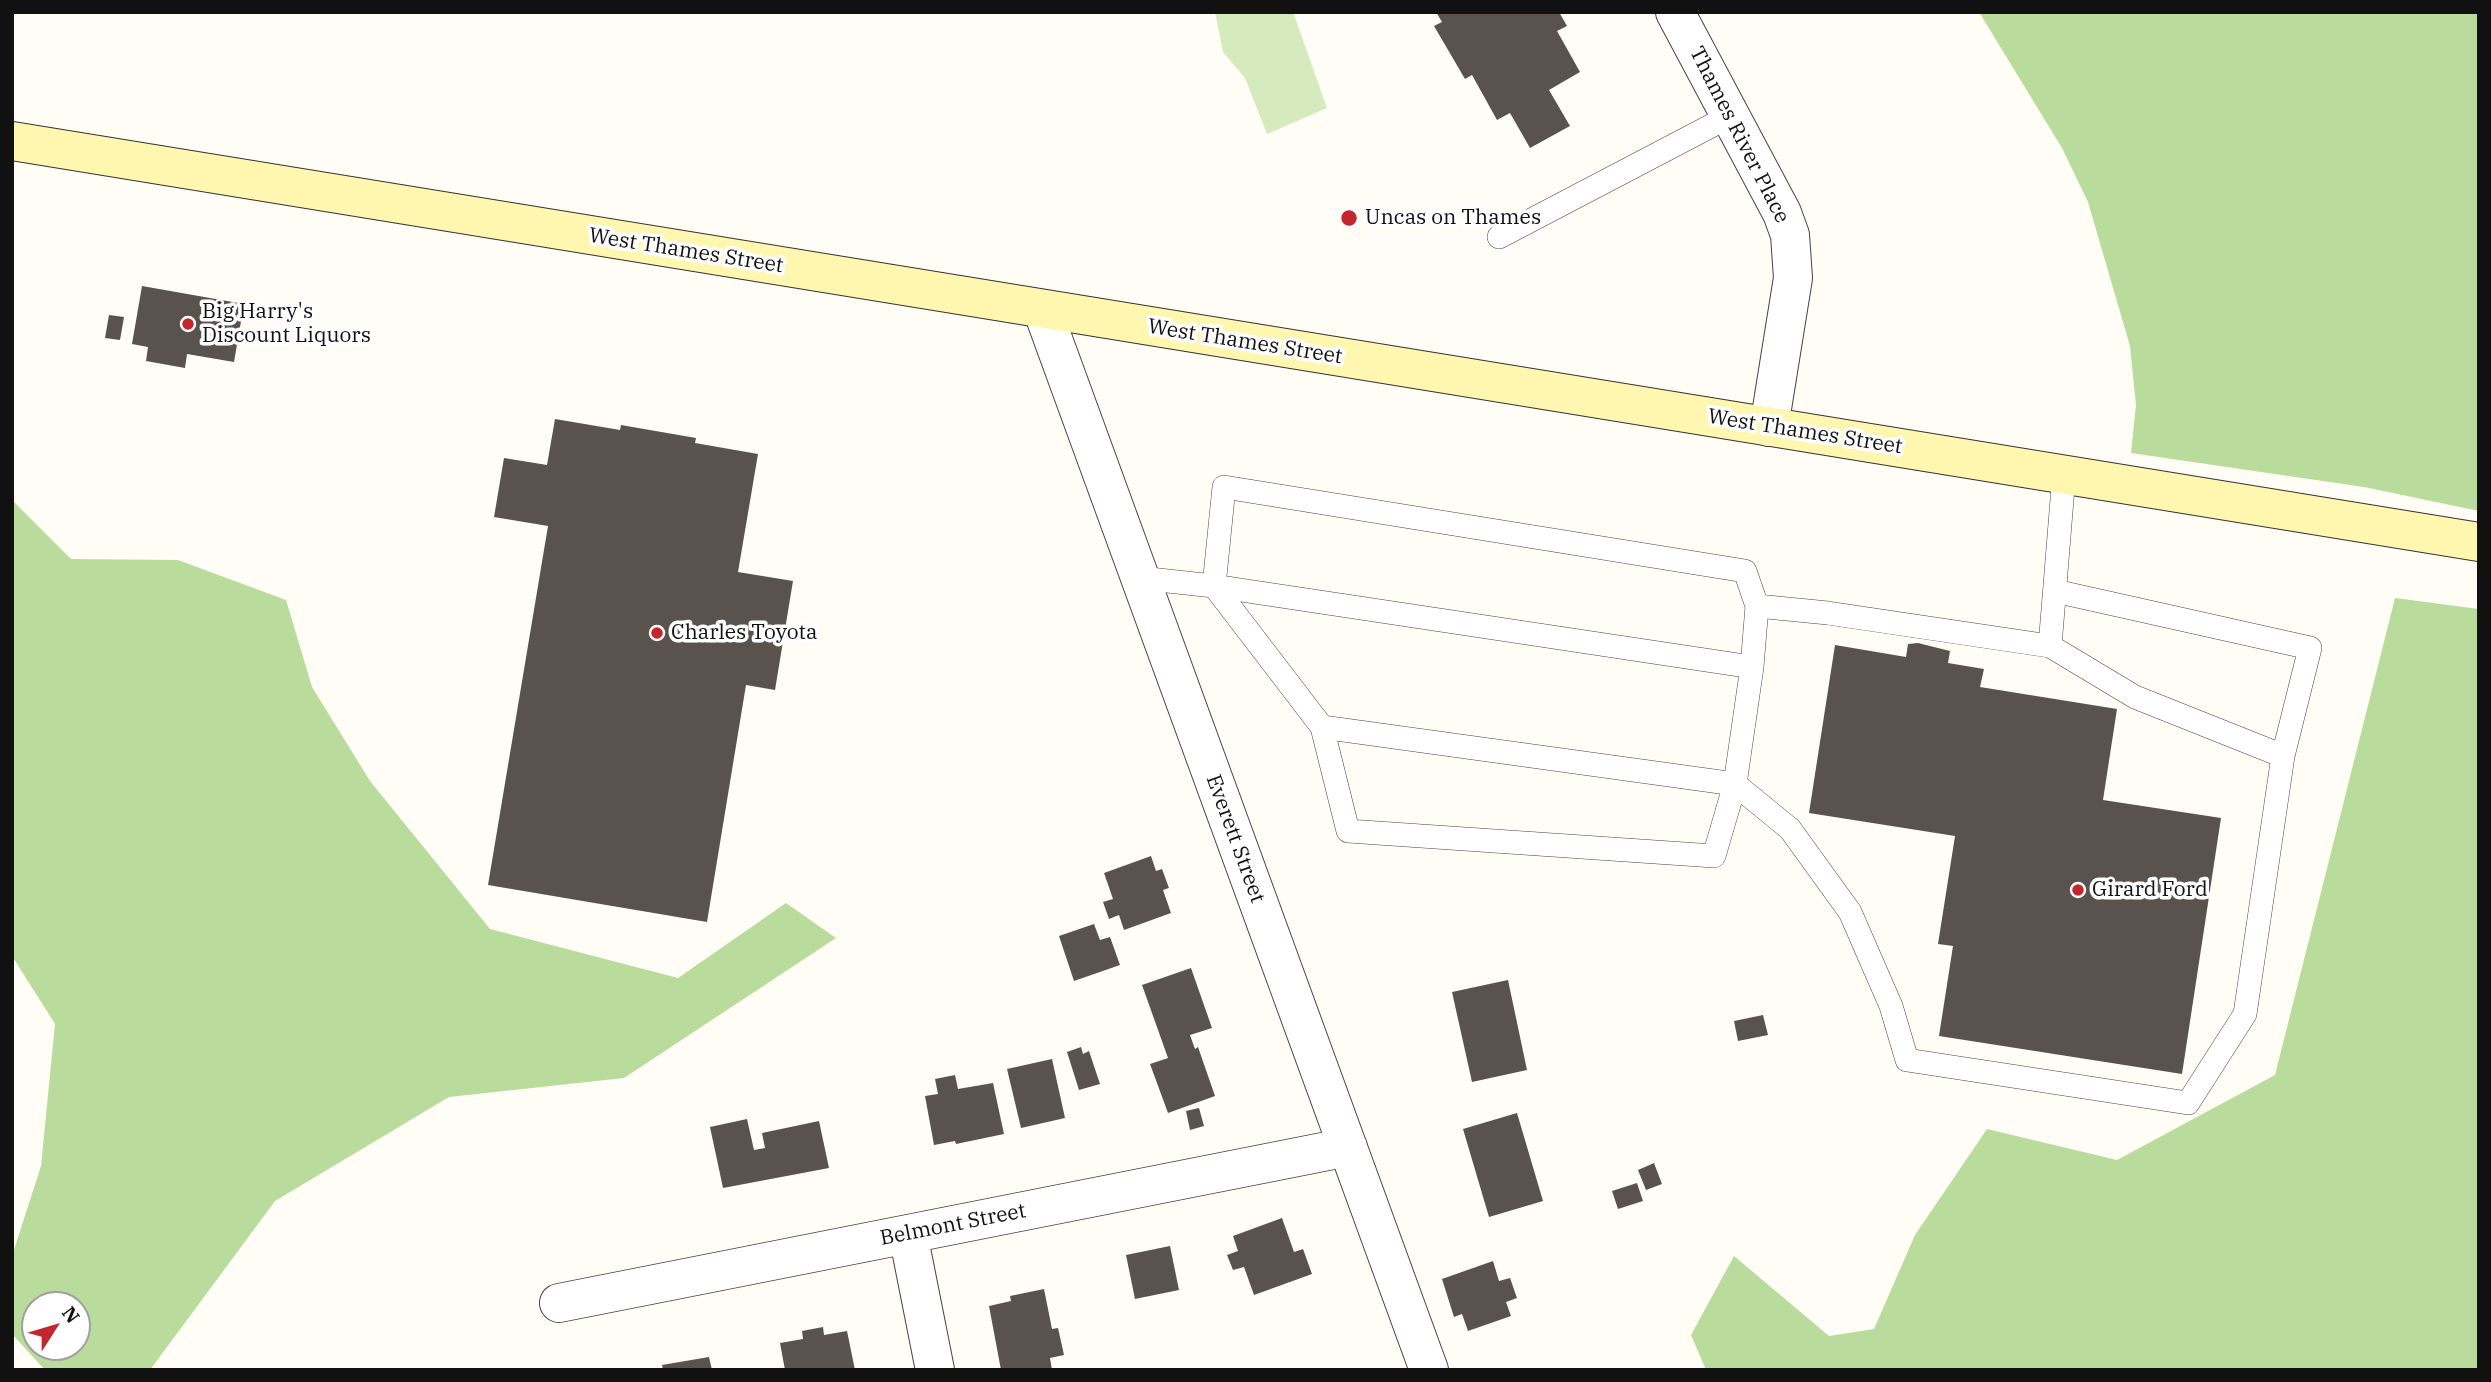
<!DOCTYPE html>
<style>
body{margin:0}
#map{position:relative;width:2491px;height:1382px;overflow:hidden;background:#fffdf5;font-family:"IBM Plex Serif",serif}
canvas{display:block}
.frame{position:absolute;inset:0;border:14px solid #111;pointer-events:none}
.north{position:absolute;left:21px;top:1291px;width:70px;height:70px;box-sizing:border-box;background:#fff;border:2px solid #a0a0a0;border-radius:50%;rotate:53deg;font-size:19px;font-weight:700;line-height:28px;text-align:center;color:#111}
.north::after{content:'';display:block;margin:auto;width:24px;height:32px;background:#c4262e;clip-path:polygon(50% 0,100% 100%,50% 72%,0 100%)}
</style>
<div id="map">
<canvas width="2491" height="1382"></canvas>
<div class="frame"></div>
<div class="north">N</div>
</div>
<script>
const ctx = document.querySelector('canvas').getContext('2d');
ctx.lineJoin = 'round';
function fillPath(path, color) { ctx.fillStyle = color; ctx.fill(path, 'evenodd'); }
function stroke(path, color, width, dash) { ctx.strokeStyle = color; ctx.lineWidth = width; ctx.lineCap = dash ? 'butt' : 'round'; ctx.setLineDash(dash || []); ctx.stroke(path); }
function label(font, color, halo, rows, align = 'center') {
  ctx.font = font + ' "IBM Plex Serif",serif'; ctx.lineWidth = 7; ctx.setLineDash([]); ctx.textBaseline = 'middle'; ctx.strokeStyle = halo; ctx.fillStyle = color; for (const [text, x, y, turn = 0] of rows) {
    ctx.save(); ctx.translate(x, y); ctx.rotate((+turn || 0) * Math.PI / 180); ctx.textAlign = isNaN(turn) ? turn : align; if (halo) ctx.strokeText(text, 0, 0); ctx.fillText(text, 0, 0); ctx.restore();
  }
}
fillPath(new Path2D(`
 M1215 12H1293L1327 108 1267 134 1245 78 1223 52Z`), '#d5ebbd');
fillPath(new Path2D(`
 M1979 12H2479V511L2364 487 2131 453 2136 405 2130 346 2088 202 2062 148Z
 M12 500 71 559 178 560 286 600 312 687 370 781 490 929 678 978 786 903 836 938 624 1078 449 1097 275 1201 150 1370H45L12 1334V1256L41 1166 55 1024 12 956ZM35 1305H77V1347H35Z
 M2395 598 2479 609V1370H1706L1691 1335 1734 1256 1829 1336 1874 1329 1915 1235 1987 1129 2117 1160 2275 1075Z`), '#b9dc9c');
fillPath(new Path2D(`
 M1436 12H1559L1567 26 1557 31 1580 72 1549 90 1570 126 1530 148 1510 113 1497 120 1472 75 1465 79 1434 26 1442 22Z
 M142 286 244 304 234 362 187 354 185 368 146 361 148 347 132 344Z
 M109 315 124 317 120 340 105 338Z
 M555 419 620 430 621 425 696 438 695 443 758 454 738 572 793 581 775 690 746 685 707 922 488 885 548 526 494 517 504 458 547 465Z
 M1918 643 1950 651 1948 663 1984 669 1980 687 2117 709 2103 800 2221 818 2182 1074 1939 1036 1953 946 1938 944 1955 836 1809 813 1835 645 1906 657 1908 644Z
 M1151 856 1156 871 1162 869 1169 888 1163 890 1171 913 1124 930 1119 915 1109 919 1103 902 1113 899 1104 873Z
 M1094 924 1100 940 1110 937 1120 965 1074 981 1059 936Z
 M1191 968 1212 1028 1190 1035 1195 1049 1198 1047 1215 1096 1168 1113 1150 1064 1168 1058 1142 985Z
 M1508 980 1527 1070 1472 1082 1452 992Z
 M1763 1015 1768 1035 1738 1041 1734 1021Z
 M1081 1047 1083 1054 1089 1051 1100 1084 1079 1090 1067 1052Z
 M1052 1059 1065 1118 1021 1128 1007 1069Z
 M955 1075 958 1089 993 1083 1004 1134 956 1144 955 1141 934 1145 925 1096 938 1094 935 1079Z
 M1199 1108 1204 1126 1190 1130 1186 1111Z
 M1517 1113 1543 1201 1489 1217 1463 1129Z
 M747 1119 754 1150 765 1148 762 1133 819 1121 829 1168 723 1188 710 1127Z
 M1654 1163 1662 1184 1646 1190 1638 1170Z
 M1637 1183 1643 1201 1618 1209 1612 1191Z
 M1282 1218 1294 1252 1303 1249 1312 1274 1254 1295 1244 1267 1233 1270 1227 1255 1238 1251 1233 1236Z
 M1170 1246 1179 1290 1135 1299 1126 1255Z
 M1493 1261 1499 1281 1510 1278 1517 1298 1506 1302 1511 1316 1468 1331 1462 1314 1454 1317 1442 1279Z
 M1044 1289 1052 1329 1058 1328 1064 1355 1050 1358 1052 1370H1001L989 1306 1011 1301 1010 1296Z
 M823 1327 824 1335 847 1331 855 1370H785L780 1343 803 1339 802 1331Z
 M709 1357 712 1370H663L662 1365Z`), '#5a524d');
const service = new Path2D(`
 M1499 237 1730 116
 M1140 578 1214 586 1224 487 1745 571 1757 606 1752 667 1735 784 1322 727 1214 586
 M1214 586 1752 667
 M1757 606 1828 613 2050 646 2064 475
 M2050 646 2135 697 2283 756
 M1322 727 1348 831 1714 856 1735 784 1790 829 1850 912 1891 1006 1907 1060 2188 1103 2245 1014 2283 756 2310 648 2055 591`);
const minor = new Path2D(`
 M1675 12 1782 213 1790 235 1793 278 1769 427
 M1042 309 1429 1370
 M908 1234 935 1370
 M559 1303 1348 1147`);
const secondary = new Path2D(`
 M12 141 2479 542`);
stroke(service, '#444', 24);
stroke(minor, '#444', 40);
stroke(secondary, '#333', 40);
stroke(service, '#fff', 23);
stroke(minor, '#fff', 38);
stroke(secondary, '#fff6b0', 38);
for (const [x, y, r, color] of [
 [1349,218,9,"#c4262e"],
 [188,324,7,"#c4262e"],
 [657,633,7,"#c4262e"],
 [2078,890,7,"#c4262e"]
]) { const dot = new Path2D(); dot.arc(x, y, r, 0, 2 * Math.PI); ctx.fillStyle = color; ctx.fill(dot); stroke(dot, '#fff', 2.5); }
label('21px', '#111', '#fff', [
 ["Thames River Place",1739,135,63],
 ["West Thames Street",686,251,9],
 ["West Thames Street",1245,342,9],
 ["West Thames Street",1805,432,9],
 ["Everett Street",1235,839,70],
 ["Belmont Street",953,1225,-11]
]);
label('21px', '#111', '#fff', [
 ["Uncas on Thames",1365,218],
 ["Big Harry's",202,312],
 ["Discount Liquors",202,336],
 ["Charles Toyota",671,633],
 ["Girard Ford",2092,890]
], 'left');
</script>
